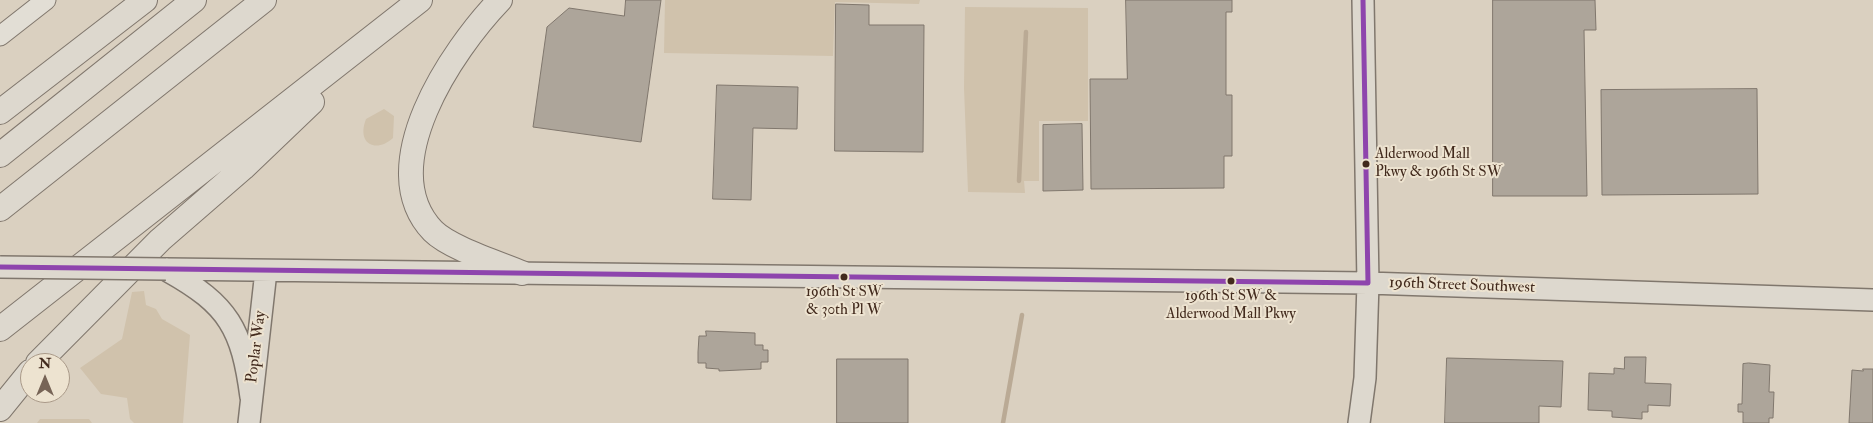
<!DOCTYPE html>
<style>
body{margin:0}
#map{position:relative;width:1873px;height:423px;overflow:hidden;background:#dad0c0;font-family:"IM FELL Double Pica",serif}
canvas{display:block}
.north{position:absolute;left:20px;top:353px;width:50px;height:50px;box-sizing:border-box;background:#ede3d0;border:1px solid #a99988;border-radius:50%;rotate:0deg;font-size:14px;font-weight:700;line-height:20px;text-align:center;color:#422a1d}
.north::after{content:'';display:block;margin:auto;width:18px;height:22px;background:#776456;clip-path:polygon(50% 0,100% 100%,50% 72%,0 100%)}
</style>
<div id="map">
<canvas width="1873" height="423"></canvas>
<div class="north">N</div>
</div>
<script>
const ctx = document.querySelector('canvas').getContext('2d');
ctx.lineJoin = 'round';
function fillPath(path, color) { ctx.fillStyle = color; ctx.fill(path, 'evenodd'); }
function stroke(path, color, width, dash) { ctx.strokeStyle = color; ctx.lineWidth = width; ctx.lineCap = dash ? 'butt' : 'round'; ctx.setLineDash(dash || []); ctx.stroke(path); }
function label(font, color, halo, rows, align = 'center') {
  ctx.font = font + ' "IM FELL Double Pica",serif'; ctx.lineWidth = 4; ctx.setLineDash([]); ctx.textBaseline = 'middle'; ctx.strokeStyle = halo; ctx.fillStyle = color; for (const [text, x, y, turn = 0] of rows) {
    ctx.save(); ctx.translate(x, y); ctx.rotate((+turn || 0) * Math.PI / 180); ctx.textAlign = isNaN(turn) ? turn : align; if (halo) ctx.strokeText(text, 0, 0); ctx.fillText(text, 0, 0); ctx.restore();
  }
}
fillPath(new Path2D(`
 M665 0H920L919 4 835 2 833 56 664 53Z
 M965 7 1088 8V121H1039V181H1024L1025 193 968 192 964 88Z
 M384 109 394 116 393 138C377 153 356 145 366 119Z
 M144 291 146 305 156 309 162 319 190 335 183 423H134L130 419 127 398 101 394 80 368 122 339 132 292Z
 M40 419H89L92 423H37Z`), '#d0c2ac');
stroke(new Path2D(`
 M1019 181 1026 32
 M1003 423 1022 315`), '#baaa95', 4.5);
const building = new Path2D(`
 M626 0H661L641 142 533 127 547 27 569 8 624 16Z
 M1126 0H1232V12H1226V95H1232V156H1224V188L1091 189 1090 79H1127Z
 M1493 0H1595L1596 30H1584L1587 196H1493Z
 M836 4 869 5V25H924L923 152 835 151Z
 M717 85 798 87 797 129 753 128 751 200 713 199Z
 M1757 89 1758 194 1602 195 1601 90Z
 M1082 124 1083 190 1043 191V125Z
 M706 331 755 333V345H763V350H768V362H761V369L719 371V369L706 368V363H698V352L699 336H706Z
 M1625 357H1646L1645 383 1671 384 1670 406 1648 405V412H1642V419L1612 417V411L1588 410 1589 373 1614 374V368L1624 369Z
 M1447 358 1563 361 1561 407 1539 406V423H1445Z
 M837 359H908V423H837Z
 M1749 363 1770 365 1769 392H1774L1773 418H1769V423H1743V412H1738V404H1742L1743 364Z
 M1863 369H1873V423H1849L1852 370 1863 371Z`);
fillPath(building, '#ada59a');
stroke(building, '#80776d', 1);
const secondary = new Path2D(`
 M0 36 46 0`);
const primary = new Path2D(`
 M166 269 1368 283 1873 300
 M168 271C229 305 242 329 251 397
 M249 423 266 271
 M1359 423 1365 378 1368 283 1363 0`);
const motorway = new Path2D(`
 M500 0C452 50 372 167 433 231 450 248 498 263 522 273
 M0 112 145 0
 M0 155 194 0
 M0 209 264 0
 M0 329 420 0
 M38 363 160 240 243 168 312 102
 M0 409 30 372`);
stroke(secondary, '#80776d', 21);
stroke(primary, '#80776d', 24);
stroke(motorway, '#80776d', 26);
stroke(secondary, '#e2ded5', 19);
stroke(primary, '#ddd8ce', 21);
stroke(motorway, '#ddd8ce', 24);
const primaryBridge = new Path2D(`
 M0 267 166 269`);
stroke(primaryBridge, '#80776d', 24, []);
stroke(primaryBridge, '#ddd8ce', 21);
stroke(new Path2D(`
 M1363 0 1368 283
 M0 267 1368 283`), '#8e44ad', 5);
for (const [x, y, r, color] of [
 [1366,164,4.5,"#422a1d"],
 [844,277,4.5,"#422a1d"],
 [1231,281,4.5,"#422a1d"]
]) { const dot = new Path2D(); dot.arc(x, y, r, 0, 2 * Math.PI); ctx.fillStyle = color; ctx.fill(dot); stroke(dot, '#ede3d0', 2); }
label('15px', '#422a1d', '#ede3d0', [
 ["Alderwood Mall",1375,155,"left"],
 ["Pkwy & 196th St SW",1375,173,"left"],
 ["196th St SW",844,293],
 ["& 30th Pl W",844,311],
 ["196th St SW &",1231,297],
 ["Alderwood Mall Pkwy",1231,315]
]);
label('16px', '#422a1d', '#ede3d0', [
 ["196th Street Southwest",1462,286,2],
 ["Poplar Way",257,347,-83]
]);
</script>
